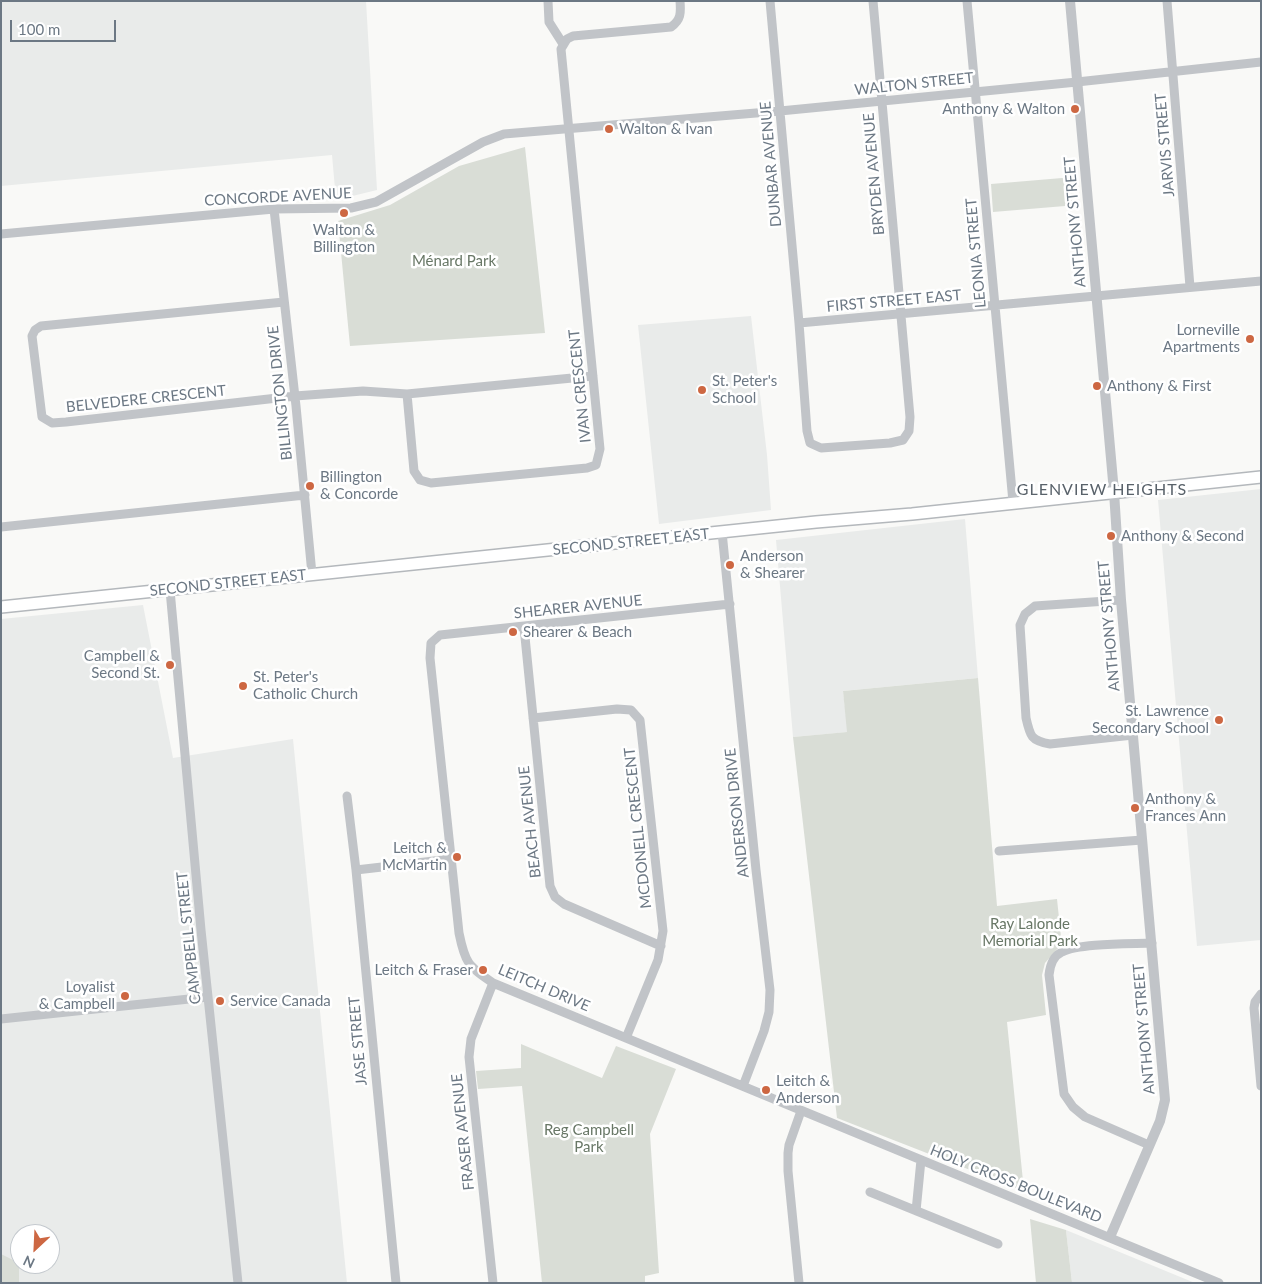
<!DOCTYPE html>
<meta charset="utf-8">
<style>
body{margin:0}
#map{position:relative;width:1262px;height:1284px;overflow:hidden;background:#f9f9f7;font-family:Lato,sans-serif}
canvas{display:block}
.frame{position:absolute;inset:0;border:2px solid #6c7884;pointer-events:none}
.north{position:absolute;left:10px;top:1224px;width:50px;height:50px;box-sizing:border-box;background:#fff;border:1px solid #c4c9ce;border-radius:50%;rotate:205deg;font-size:14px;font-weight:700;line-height:20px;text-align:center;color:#6c7884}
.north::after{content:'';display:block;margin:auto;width:18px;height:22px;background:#cd6742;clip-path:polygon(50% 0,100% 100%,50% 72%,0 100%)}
.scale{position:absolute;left:10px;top:20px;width:106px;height:22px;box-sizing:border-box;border:2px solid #6c7884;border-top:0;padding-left:6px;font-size:15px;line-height:18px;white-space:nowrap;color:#6c7884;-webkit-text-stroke:4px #fff;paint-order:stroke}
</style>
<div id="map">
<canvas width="1262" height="1284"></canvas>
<div class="frame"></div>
<div class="north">N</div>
<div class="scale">100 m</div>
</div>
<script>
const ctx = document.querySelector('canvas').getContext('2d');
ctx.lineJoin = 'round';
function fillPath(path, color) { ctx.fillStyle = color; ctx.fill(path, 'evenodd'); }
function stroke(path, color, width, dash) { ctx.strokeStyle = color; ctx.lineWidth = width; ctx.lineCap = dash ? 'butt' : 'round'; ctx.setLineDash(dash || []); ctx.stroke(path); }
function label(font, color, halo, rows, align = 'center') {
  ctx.font = font + ' Lato,sans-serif'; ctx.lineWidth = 5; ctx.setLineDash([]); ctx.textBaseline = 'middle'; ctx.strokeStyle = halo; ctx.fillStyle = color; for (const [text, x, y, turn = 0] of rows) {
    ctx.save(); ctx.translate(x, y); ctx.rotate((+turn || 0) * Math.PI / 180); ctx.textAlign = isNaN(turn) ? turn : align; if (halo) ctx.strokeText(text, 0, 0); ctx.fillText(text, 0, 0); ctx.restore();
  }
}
fillPath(new Path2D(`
 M1 1H366L377 190 336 200 332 155 1 186Z
 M751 316 767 455 771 510 659 524 638 325Z
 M1261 489V940L1197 946 1158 500Z
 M965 519 978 678 843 691 848 732 793 737 776 540Z
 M143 605 173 758 293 739 347 1283H1V619ZM20 1234H50V1264H20Z
 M1066 1230 1195 1283H1072Z`), '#e9ebea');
fillPath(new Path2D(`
 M525 147 545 333 350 346 338 221 390 205 459 166Z
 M1074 177 1077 205 993 212 991 184Z
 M978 678 997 906 1057 899 1061 937 1059 947 1045 963 1042 975 1046 1015 1007 1022 1024 1191 837 1118 793 737 847 732 843 691Z
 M521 1044 602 1078 616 1046 676 1069 650 1134 659 1273 645 1276V1283H542L522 1086 478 1089 476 1071 521 1068Z
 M1030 1219 1066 1230 1072 1283H1036Z
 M1 1254 19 1263V1283H1Z`), '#d9ddd6');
const secondary = new Path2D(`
 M1 607 816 522 912 514 1261 477`);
stroke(secondary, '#b4b8bc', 14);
stroke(new Path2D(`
 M548 1 549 22 563 44
 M770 1 799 323 807 431 810 443 821 448 890 443 903 440 909 431 910 417 873 1
 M967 1 1013 502
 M1167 1 1190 287
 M274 209 296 406 312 574
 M1 234 274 209 351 208 376 202 483 142 504 134 780 111 1077 82 1261 62
 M284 302 41 326 35 330 32 336 42 417 52 423 66 422 295 396 363 391 407 394 593 376
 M799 323 1261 281
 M407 394 414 471 420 480 431 483 587 468 596 465 600 449 561 49 567 39 573 36 671 27C681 20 681 13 680 1
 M1 527 305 495
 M722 532 756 870 770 990 769 1012 764 1031 743 1086
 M170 590 201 930 238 1283
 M1121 600 1035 606 1025 614 1020 625 1026 718C1030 736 1031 741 1050 744L1133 735
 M730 604 440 635 431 643 430 658 459 933C465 963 468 966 493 983L1219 1283
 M524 627 550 886 555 897 564 904 661 946
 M533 718 617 709 631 710 640 720 663 931 658 960 626 1038
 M347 796 356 870 396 1283
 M999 851 1142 840
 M356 870 451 859
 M1261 994 1255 1002 1254 1008 1261 1086
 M1 1019 208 997
 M1149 1145 1085 1117 1073 1107 1064 1094 1049 975C1050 965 1053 956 1062 952 1079 943 1131 944 1152 943
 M870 1192 998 1244
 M916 1211 921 1160
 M493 1283 469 1057 471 1039 493 983
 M799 1283 788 1171V1153L789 1145 801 1111`), '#c1c4c8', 9);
stroke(new Path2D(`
 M1070 1 1114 492 1121 600 1165 1100 1160 1121 1110 1237`), '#c1c4c8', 10);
stroke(secondary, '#fff', 11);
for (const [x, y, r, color] of [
 [1075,109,5,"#cd6742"],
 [609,129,5,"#cd6742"],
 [344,213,5,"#cd6742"],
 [1250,339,5,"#cd6742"],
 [1097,386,5,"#cd6742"],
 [702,390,5,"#cd6742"],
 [310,486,5,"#cd6742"],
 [1111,536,5,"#cd6742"],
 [730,565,5,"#cd6742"],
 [513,632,5,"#cd6742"],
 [170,665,5,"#cd6742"],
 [243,686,5,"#cd6742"],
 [1219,720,5,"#cd6742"],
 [1135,808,5,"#cd6742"],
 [457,857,5,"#cd6742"],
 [483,970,5,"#cd6742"],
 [125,996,5,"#cd6742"],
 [220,1001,5,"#cd6742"],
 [766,1090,5,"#cd6742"]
]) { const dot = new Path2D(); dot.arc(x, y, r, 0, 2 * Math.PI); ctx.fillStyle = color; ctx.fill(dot); stroke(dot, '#fff', 2); }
label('15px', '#6c7884', '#fff', [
 ["WALTON STREET",914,84,-6],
 ["JARVIS STREET",1165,145,-95],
 ["DUNBAR AVENUE",771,164,-95],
 ["BRYDEN AVENUE",874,174,-95],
 ["CONCORDE AVENUE",278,197,-3],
 ["ANTHONY STREET",1075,222,-95],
 ["LEONIA STREET",976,253,-95],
 ["FIRST STREET EAST",894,301,-5],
 ["IVAN CRESCENT",580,386,-96],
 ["BILLINGTON DRIVE",280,393,-96],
 ["BELVEDERE CRESCENT",146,399,-6],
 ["SECOND STREET EAST",631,542,-6],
 ["SECOND STREET EAST",228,583,-6],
 ["SHEARER AVENUE",578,607,-6],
 ["ANTHONY STREET",1109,626,-95],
 ["ANDERSON DRIVE",737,813,-96],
 ["BEACH AVENUE",530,822,-96],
 ["MCDONELL CRESCENT",638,828,-96],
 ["CAMPBELL STREET",189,938,-96],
 ["LEITCH DRIVE",544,988,23],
 ["ANTHONY STREET",1144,1029,-95],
 ["JASE STREET",358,1041,-95],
 ["FRASER AVENUE",463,1132,-96],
 ["HOLY CROSS BOULEVARD",1016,1184,22]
]);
label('15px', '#6c7884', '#fff', [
 ["Anthony & Walton",1065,109,"right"],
 ["Walton & Ivan",619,129],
 ["Walton &",344,230,"center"],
 ["Billington",344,247,"center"],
 ["Lorneville",1240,330,"right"],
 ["Apartments",1240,347,"right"],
 ["St. Peter's",712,381],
 ["School",712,398],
 ["Anthony & First",1107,386],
 ["Billington",320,477],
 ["& Concorde",320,494],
 ["Anthony & Second",1121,536],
 ["Anderson",740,556],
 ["& Shearer",740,573],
 ["Shearer & Beach",523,632],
 ["Campbell &",160,656,"right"],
 ["Second St.",160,673,"right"],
 ["St. Peter's",253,677],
 ["Catholic Church",253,694],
 ["St. Lawrence",1209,711,"right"],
 ["Secondary School",1209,728,"right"],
 ["Anthony &",1145,799],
 ["Frances Ann",1145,816],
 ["Leitch &",447,848,"right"],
 ["McMartin",447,865,"right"],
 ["Leitch & Fraser",473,970,"right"],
 ["Loyalist",115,987,"right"],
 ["& Campbell",115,1004,"right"],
 ["Service Canada",230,1001],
 ["Leitch &",776,1081],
 ["Anderson",776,1098]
], 'left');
label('15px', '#687766', '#fff', [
 ["Ménard Park",454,261],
 ["Ray Lalonde",1030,924],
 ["Memorial Park",1030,941],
 ["Reg Campbell",589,1130],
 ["Park",589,1147]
]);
ctx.letterSpacing = '1px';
label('16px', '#59626a', '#fff', [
 ["GLENVIEW HEIGHTS",1102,490]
]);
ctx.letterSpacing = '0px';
</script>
